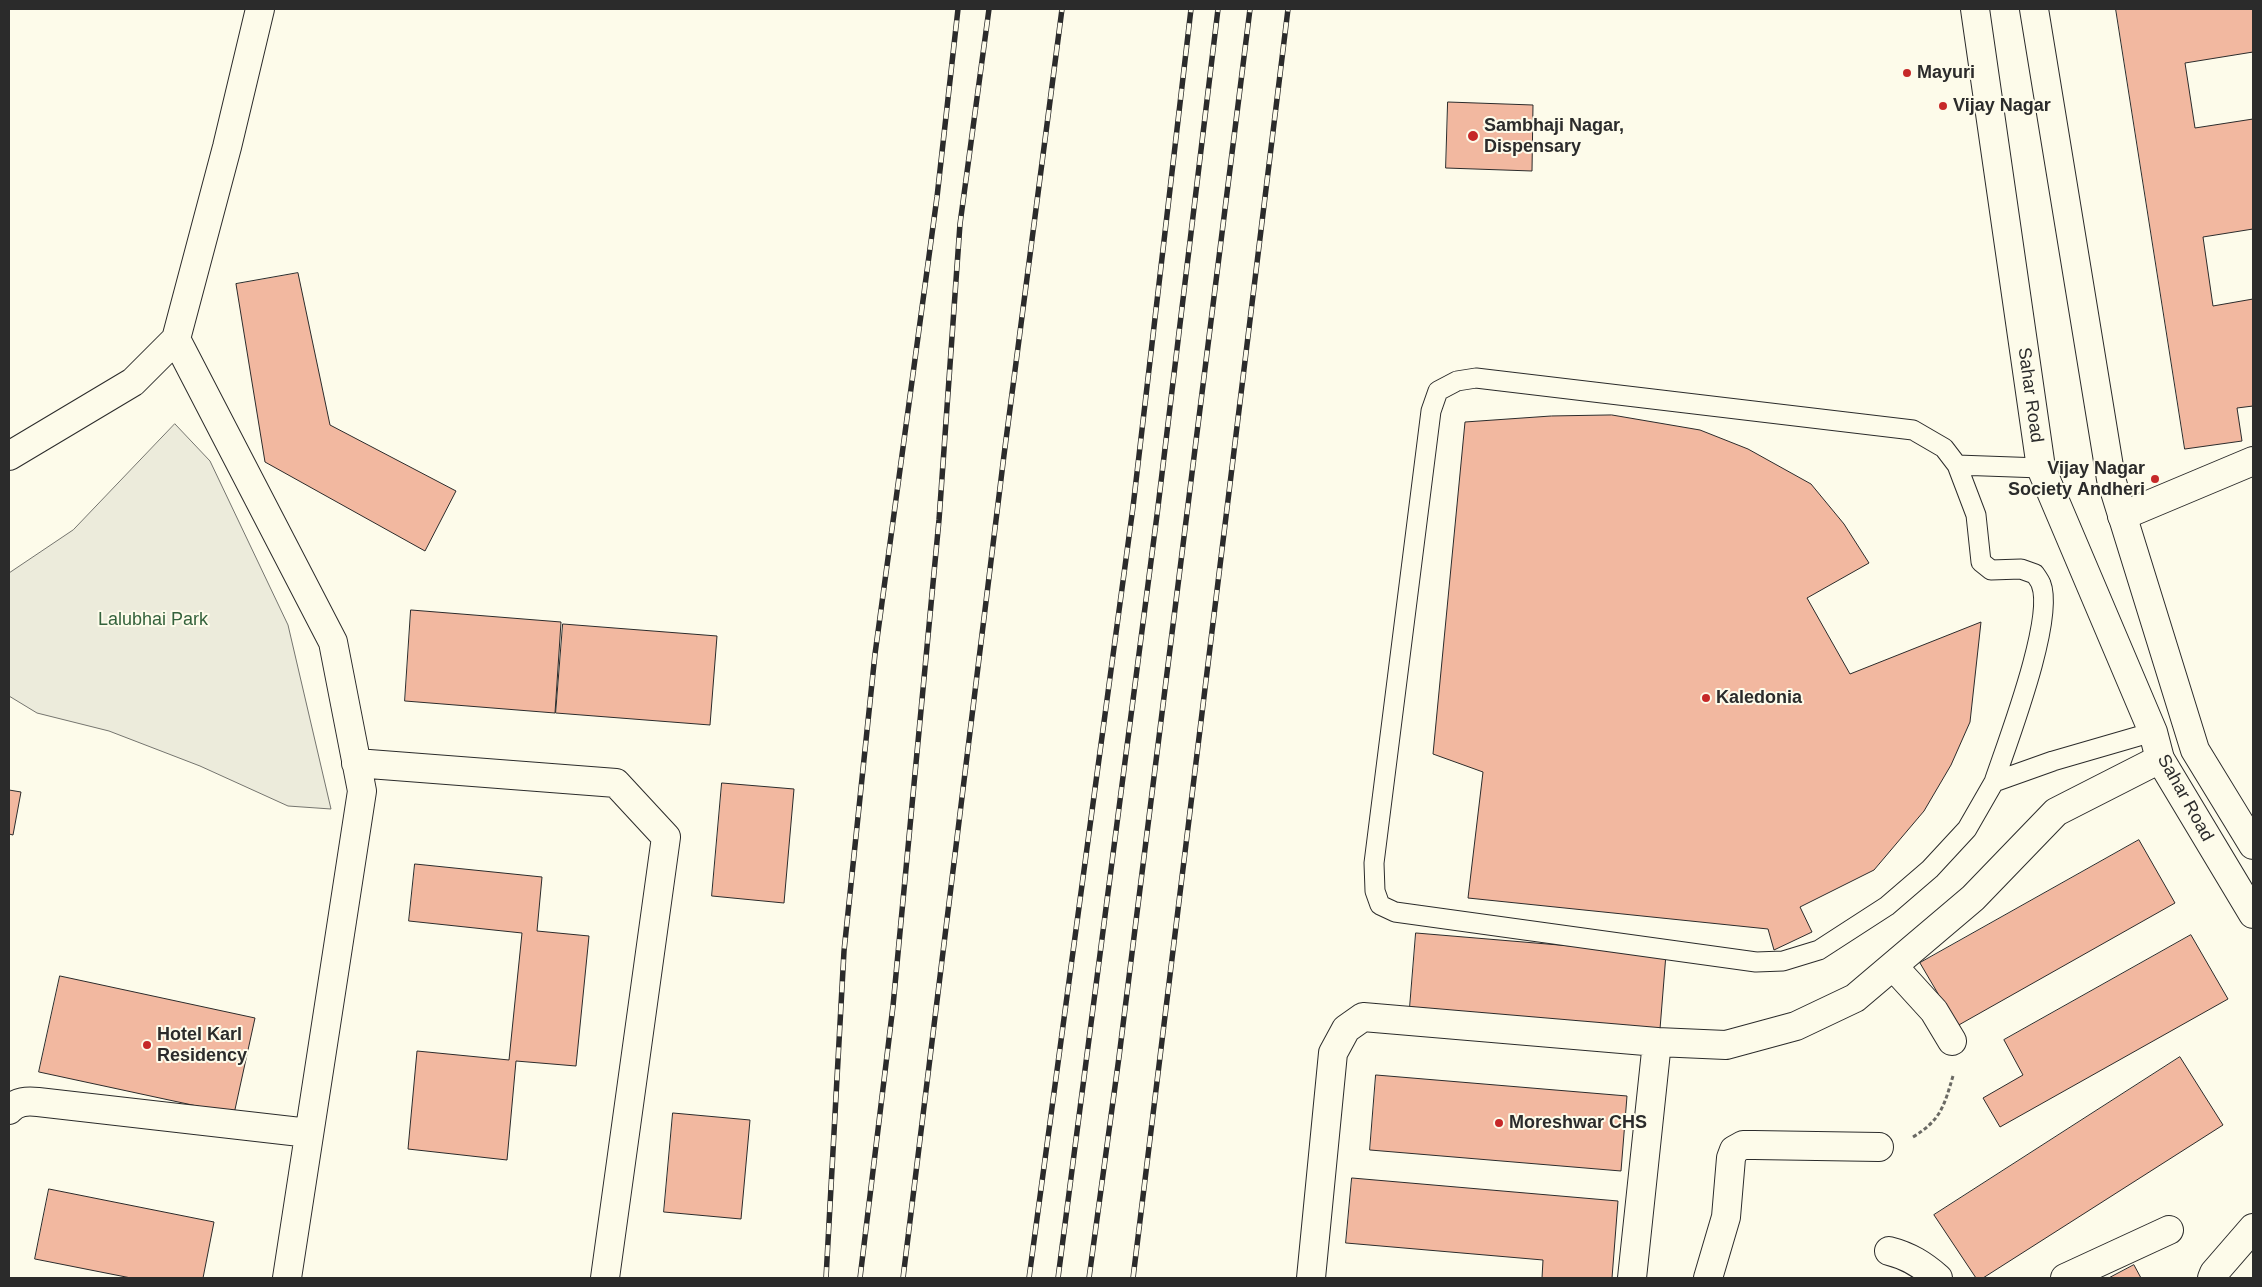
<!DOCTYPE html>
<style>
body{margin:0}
#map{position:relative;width:2262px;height:1287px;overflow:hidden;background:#fdfbea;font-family:Helvetica,sans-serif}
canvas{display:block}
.frame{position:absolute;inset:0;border:10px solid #2b2b2b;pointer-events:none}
</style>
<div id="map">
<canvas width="2262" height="1287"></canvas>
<div class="frame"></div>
</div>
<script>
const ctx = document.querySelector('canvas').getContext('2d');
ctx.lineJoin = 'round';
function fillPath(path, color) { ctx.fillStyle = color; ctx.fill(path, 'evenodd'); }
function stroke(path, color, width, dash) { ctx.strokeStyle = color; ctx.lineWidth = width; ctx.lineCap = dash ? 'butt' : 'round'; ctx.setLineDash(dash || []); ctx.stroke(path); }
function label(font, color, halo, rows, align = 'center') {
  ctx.font = font + ' Helvetica,sans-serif'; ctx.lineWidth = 4; ctx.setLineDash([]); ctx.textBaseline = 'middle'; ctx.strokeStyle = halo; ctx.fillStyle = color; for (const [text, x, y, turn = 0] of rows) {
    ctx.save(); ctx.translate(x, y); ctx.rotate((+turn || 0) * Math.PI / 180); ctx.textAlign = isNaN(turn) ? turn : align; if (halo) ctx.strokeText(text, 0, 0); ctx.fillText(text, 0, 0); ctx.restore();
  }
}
const green = new Path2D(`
 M175 424 210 461 288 625 331 809 288 806 200 766 109 731 37 713 9 696V573L73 530Z`);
fillPath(green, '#ecebdb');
stroke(green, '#74746e', 1);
const building = new Path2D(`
 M2116 9H2253V52L2185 63 2195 128 2253 119V229L2203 237 2213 306 2253 299V406L2237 408 2242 441 2185 449Z
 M1448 102 1533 105 1532 171 1446 168Z
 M298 273 330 425 456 491 425 551 265 462 236 284Z
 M1612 415 1700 430 1748 449 1811 484 1844 524 1869 563 1807 598 1850 674 1981 622 1970 722 1951 765 1924 811 1874 870 1800 907 1812 932 1774 950 1768 929 1468 898 1483 772 1433 754 1465 422 1551 416Z
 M411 610 561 622 555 713 405 701Z
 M563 624 717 636 710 725 556 713Z
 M722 783 794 789 784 903 712 896Z
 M9 790 21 792 13 835 9 834Z
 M2139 840 2175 903 1957 1026 1920 963Z
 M415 864 542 877 537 931 589 936 576 1066 516 1061 507 1160 408 1149 417 1051 509 1060 522 933 409 921Z
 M1416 933 1666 954 1660 1029 1410 1007Z
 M2191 935 2228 999 2000 1127 1983 1098 2023 1075 2004 1040Z
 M60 976 255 1018 234 1114 39 1072Z
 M2180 1057 2223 1125 1983 1278H1976L1934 1215Z
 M1376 1075 1627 1096 1621 1171 1370 1150Z
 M673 1113 750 1120 741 1219 664 1212Z
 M1352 1178 1618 1201 1612 1278H1542L1543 1260 1346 1243Z
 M49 1189 214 1222 203 1278H131L35 1259Z
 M2134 1265 2141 1278H2109Z`);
fillPath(building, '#f2b8a0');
stroke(building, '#2b2b2b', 1);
const lane = new Path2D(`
 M1957 465 2041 468
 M1994 782C2007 743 2055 619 2041 584 2040 581 2037 577 2035 574L2021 569 1991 570 1981 562 1976 515 1957 465 1944 448 1913 430 1476 378 1457 381 1438 391 1431 411 1374 863 1375 891 1380 905 1395 912 1756 962 1783 961 1819 950 1887 906 1930 869 1967 829 1994 782 2053 761 2153 732`);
const street = new Path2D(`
 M176 339 333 642 362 791 287 1278
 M9 456 133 382 176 339 227 147 260 9
 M2122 516 2253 461
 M356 763 616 783 666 837 605 1278
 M1893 966 1934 1011 1952 1041
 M9 1110C17 1101 27 1101 38 1102L309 1133
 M1889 1251C1909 1256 1923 1265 1938 1278
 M1311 1278 1333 1053 1346 1029 1363 1017 1657 1042 1726 1045 1796 1026 1855 998 1973 898 2056 812 2160 759
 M1632 1278 1657 1042
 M1708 1278 1726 1217 1731 1158 1734 1150 1743 1145H1754L1879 1147
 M2065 1278 2169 1230
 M2212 1278 2214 1273 2253 1228`);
const secondary = new Path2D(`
 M1975 9 2041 468 2153 732 2160 759 2253 914
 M2034 9 2111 479 2195 750 2253 845`);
stroke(lane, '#2b2b2b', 21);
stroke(street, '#2b2b2b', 30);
stroke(secondary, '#2b2b2b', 30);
stroke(new Path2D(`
 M1913 1137C1941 1120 1944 1106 1953 1076`), '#6a6964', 3, [4, 2.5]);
stroke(lane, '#fdfbea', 19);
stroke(street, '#fdfbea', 28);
stroke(secondary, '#fdfbea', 28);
const rail = new Path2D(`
 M826 1278 844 951 875 654 937 197 958 9
 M860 1278 893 1006 939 520 960 224 989 9
 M903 1278 1004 455 1062 9
 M1029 1278 1133 507 1191 9
 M1058 1278 1157 515 1218 9
 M1089 1278 1119 1057 1250 9
 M1133 1278 1288 9`);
stroke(rail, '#2b2b2b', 5.5);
stroke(rail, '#fdfbea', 4, [11]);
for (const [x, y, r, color] of [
 [1907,73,5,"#c62828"],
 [1943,106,5,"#c62828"],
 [1473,136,6,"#c62828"],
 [2155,479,5,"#c62828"],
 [1706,698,5,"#c62828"],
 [147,1045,5,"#c62828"],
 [1499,1123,5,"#c62828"]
]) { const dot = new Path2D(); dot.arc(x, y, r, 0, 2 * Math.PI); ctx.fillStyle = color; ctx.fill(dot); stroke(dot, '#fdfbea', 2); }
label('bold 18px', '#2b2b2b', '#fdfbea', [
 ["Mayuri",1917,73],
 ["Vijay Nagar",1953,106],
 ["Sambhaji Nagar,",1484,126],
 ["Dispensary",1484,147],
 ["Vijay Nagar",2145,469,"right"],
 ["Society Andheri",2145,490,"right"],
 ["Kaledonia",1716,698],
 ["Hotel Karl",157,1035],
 ["Residency",157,1056],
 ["Moreshwar CHS",1509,1123]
], 'left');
label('18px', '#2b2b2b', '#fdfbea', [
 ["Sahar Road",2030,395,82],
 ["Sahar Road",2185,798,61]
]);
label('18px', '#34623c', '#fdfbea', [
 ["Lalubhai Park",153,620]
]);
</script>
